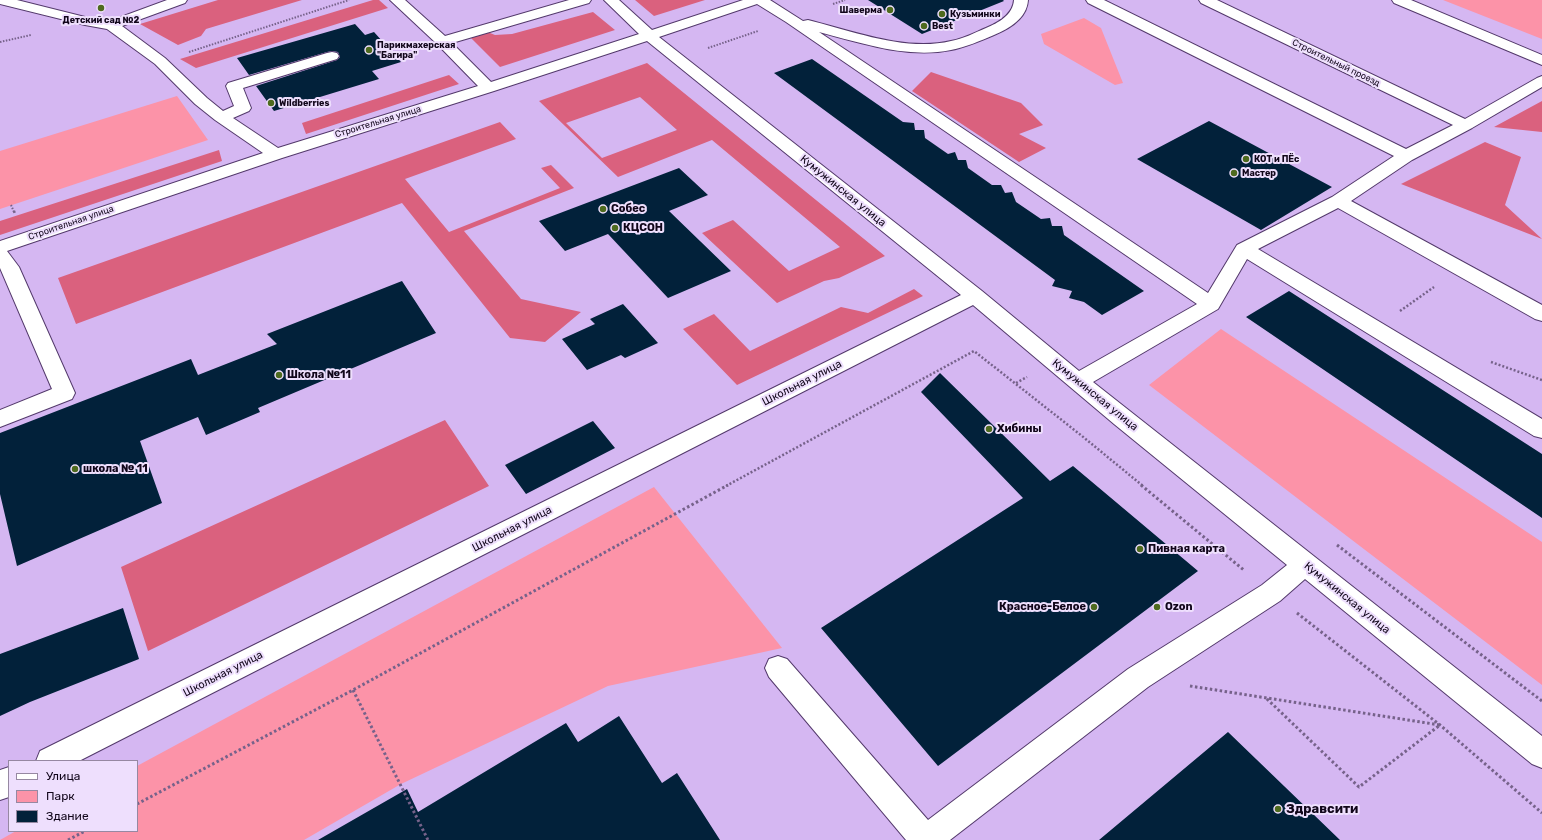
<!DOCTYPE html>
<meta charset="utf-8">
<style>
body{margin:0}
#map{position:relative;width:1542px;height:840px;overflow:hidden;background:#d5b7f2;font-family:Rubik,sans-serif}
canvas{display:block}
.legend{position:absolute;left:8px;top:760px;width:130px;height:72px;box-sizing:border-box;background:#eedffd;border:1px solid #9688a2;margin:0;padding:5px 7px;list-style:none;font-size:12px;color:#11061a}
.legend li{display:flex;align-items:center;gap:8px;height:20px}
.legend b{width:20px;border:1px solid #9688a2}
</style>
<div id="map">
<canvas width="1542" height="840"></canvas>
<ul class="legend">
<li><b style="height:5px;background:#fff"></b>Улица</li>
<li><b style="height:11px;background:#fc93a8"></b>Парк</li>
<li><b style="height:11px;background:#02213a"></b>Здание</li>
</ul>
</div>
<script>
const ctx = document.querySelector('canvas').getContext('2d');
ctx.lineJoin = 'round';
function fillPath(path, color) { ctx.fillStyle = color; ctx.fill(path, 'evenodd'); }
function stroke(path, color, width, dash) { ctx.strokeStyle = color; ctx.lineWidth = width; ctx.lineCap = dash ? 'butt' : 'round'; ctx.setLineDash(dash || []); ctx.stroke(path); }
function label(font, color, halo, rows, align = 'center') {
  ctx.font = font + ' Rubik,sans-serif'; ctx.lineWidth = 4; ctx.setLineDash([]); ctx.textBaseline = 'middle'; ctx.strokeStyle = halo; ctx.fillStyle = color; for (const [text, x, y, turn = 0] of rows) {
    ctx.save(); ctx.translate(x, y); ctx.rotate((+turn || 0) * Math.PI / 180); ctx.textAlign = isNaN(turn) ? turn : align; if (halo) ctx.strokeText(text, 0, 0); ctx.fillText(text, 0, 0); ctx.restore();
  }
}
fillPath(new Path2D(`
 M1443 0H1542V39Z
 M1084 18 1101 28 1123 83 1115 85 1044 44 1041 34Z
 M177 96 208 140 0 209V151Z
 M1221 329 1542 542V685L1149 385Z
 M654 487 782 648 608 686 401 784 304 840H0L16 831H137V766Z`), '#fc93a8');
fillPath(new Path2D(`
 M218 0H302L206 29 201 36 178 45 140 24Z
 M373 0H379L388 8 196 68 180 59Z
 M635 0H705L654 16Z
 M593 12 615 30 500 67 469 36 485 31 495 35 512 34Z
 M647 63 885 256 839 278 824 281 777 303 702 233 733 220 789 271 840 247 712 140 618 177 539 101ZM640 97 677 130 602 158 566 123Z
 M931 72 1021 103 1043 125 1019 134 1046 148 1019 162 912 91Z
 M449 75 459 84 306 134 302 123Z
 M1542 101V132L1494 127Z
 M500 122 516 139 405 179 449 232 560 188 541 168 551 165 574 188 464 231 521 299 581 312 545 342 510 338 402 203 76 324 58 278Z
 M1485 142 1521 157 1505 205 1542 239 1401 184Z
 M219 150 222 161 0 235V221Z
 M914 289 923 296 737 385 683 329 714 314 750 351 841 307 868 313Z
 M445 420 489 486 148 651 121 567Z`), '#da617e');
fillPath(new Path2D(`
 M868 0H1003L1004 1 922 34Z
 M355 24 365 35 374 32 401 62 372 71 379 79 274 111 256 86 337 60 340 57 338 52 332 51 327 52 249 75 237 58Z
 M812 59 903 122 914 123 915 130H924L925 138 948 154 955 152 958 160H966L968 168 992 185H1001L1005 193 1012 192 1016 202 1041 219 1050 218 1052 226H1062L1064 235 1144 291 1102 315 1084 302 1069 298 1072 291 1052 286 1055 280 774 73Z
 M1209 121 1332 187 1261 230 1137 159Z
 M679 168 708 195 669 211 731 271 668 298 608 234 565 251 539 221Z
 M402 281 436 333 258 408 260 412 206 435 198 417 140 441 162 503 17 566 0 494V433L191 359 198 375 277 344 267 334Z
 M1289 291 1542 454V518L1246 317Z
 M623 304 658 343 625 358 621 355 587 370 562 339 595 324 590 319Z
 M940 373 1050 481 1073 466 1198 571 938 766 821 628 1023 498 921 392Z
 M593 421 615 448 526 494 505 465Z
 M123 608 139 659 30 702 0 716V654Z
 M619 716 662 783 677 773 720 840H318L407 789 418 812 566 723 578 742Z
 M1228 732 1340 840H1099Z`), '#02213a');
const minor = new Path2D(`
 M0 0H17L85 17 110 21 167 0H187L185 3 122 26 165 58 207 98 223 111 234 106 226 86 228 83 327 53 332 52 337 53 339 56 337 59 243 88 251 108 249 111 233 118 278 148 478 86 437 44 390 0H405L445 36 569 0H591L589 3 452 43 491 82 639 34 604 0H619L652 30 743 0H770L803 21 808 20C852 31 906 52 951 41 963 39 974 33 986 28 998 23 1013 15 1014 0H1028C1027 18 1009 29 994 35 980 41 966 47 951 50 908 59 861 43 819 32L1208 293 1237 245 1332 197 1394 156 1088 3 1086 0H1104L1406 149 1453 125 1201 3 1199 0H1217L1465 119 1537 78 1542 76V87L1472 128 1412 160 1351 201 1542 305V321L1535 319 1338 208 1258 249 1542 419V438L1534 436 1247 259 1218 309 1093 382 1542 736V768L1532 764 1305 579 1280 601 1148 687 950 840H906L769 677 765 668 769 659 778 656 787 659 928 820 1128 669 1262 585 1287 565 1114 424 973 305 79 761H36L40 751 961 295 647 41 494 91 282 158 7 251 19 267 75 393 72 399 0 427V410L52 389 0 268V241L263 153 215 120 195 104 155 64 107 29 85 25 0 4ZM757 4 786 22 1197 304 1079 371 982 291 659 37Z
 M1392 0H1411L1542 55V65L1394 3Z
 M9 767V797L0 800V770Z`);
stroke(minor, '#53396b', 2);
stroke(new Path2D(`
 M833 4 845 0
 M0 42 31 35
 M708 48 758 31
 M189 52 349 0
 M11 205 14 212`), '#76628a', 2, [1.5, 1.5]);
stroke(new Path2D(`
 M14 211 15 214
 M1400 311 1434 287
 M1491 362 1542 380
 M1016 383 1027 377
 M726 486 974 351 1082 436 1143 486`), '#76628a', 2.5, [2, 2]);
stroke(new Path2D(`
 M1141 485 1245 571
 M1337 545 1542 701
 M1297 613 1440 725 1542 813
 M1190 686 1440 725 1359 787 1266 698
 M353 690 428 840
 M137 804 353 690 728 485
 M68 840 85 831`), '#76628a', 3, [2.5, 2.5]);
fillPath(minor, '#fff');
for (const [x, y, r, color] of [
 [101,8,4,"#4e6a1e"],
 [890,10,4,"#4e6a1e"],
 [942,14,4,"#4e6a1e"],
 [924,26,4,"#4e6a1e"],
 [369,50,4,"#4e6a1e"],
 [271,103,4,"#4e6a1e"],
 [1246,159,4,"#4e6a1e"],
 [1234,173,4,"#4e6a1e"],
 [603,209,4,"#4e6a1e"],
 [615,228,4,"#4e6a1e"],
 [279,375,4,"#4e6a1e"],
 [989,429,4,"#4e6a1e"],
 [75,469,4,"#4e6a1e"],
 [1140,549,4,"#4e6a1e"],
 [1094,607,4,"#4e6a1e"],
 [1157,607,4,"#4e6a1e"],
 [1278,809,4,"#4e6a1e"]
]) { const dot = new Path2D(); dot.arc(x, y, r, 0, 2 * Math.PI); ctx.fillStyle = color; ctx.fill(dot); stroke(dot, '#eedffd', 1.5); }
label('bold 9px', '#11061a', '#eedffd', [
 ["Шаверма",882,10,"right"],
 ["Кузьминки",950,14],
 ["Детский сад №2",101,20,"center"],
 ["Best",932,26],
 ["Парикмахерская",377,45],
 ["\"Багира\"",377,55],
 ["Wildberries",279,103],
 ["КОТ и ПЁс",1254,159],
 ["Мастер",1242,173]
], 'left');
label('9px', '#11061a', '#eedffd', [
 ["Строительный проезд",1336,63,26],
 ["Строительная улица",378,122,-17],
 ["Строительная улица",71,223,-19]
]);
label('11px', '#11061a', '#eedffd', [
 ["Кумужинская улица",843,191,39],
 ["Школьная улица",802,383,-27],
 ["Кумужинская улица",1095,395,39],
 ["Школьная улица",512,529,-27],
 ["Кумужинская улица",1347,598,39],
 ["Школьная улица",223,674,-27]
]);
label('bold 11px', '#11061a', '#eedffd', [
 ["Собес",611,209],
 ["КЦСОН",623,228],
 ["Школа №11",287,375],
 ["Хибины",997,429],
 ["школа № 11",83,469],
 ["Пивная карта",1148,549],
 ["Красное-Белое",1086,607,"right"],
 ["Ozon",1165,607]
], 'left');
label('bold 13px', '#11061a', '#eedffd', [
 ["Здравсити",1286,809]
], 'left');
</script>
